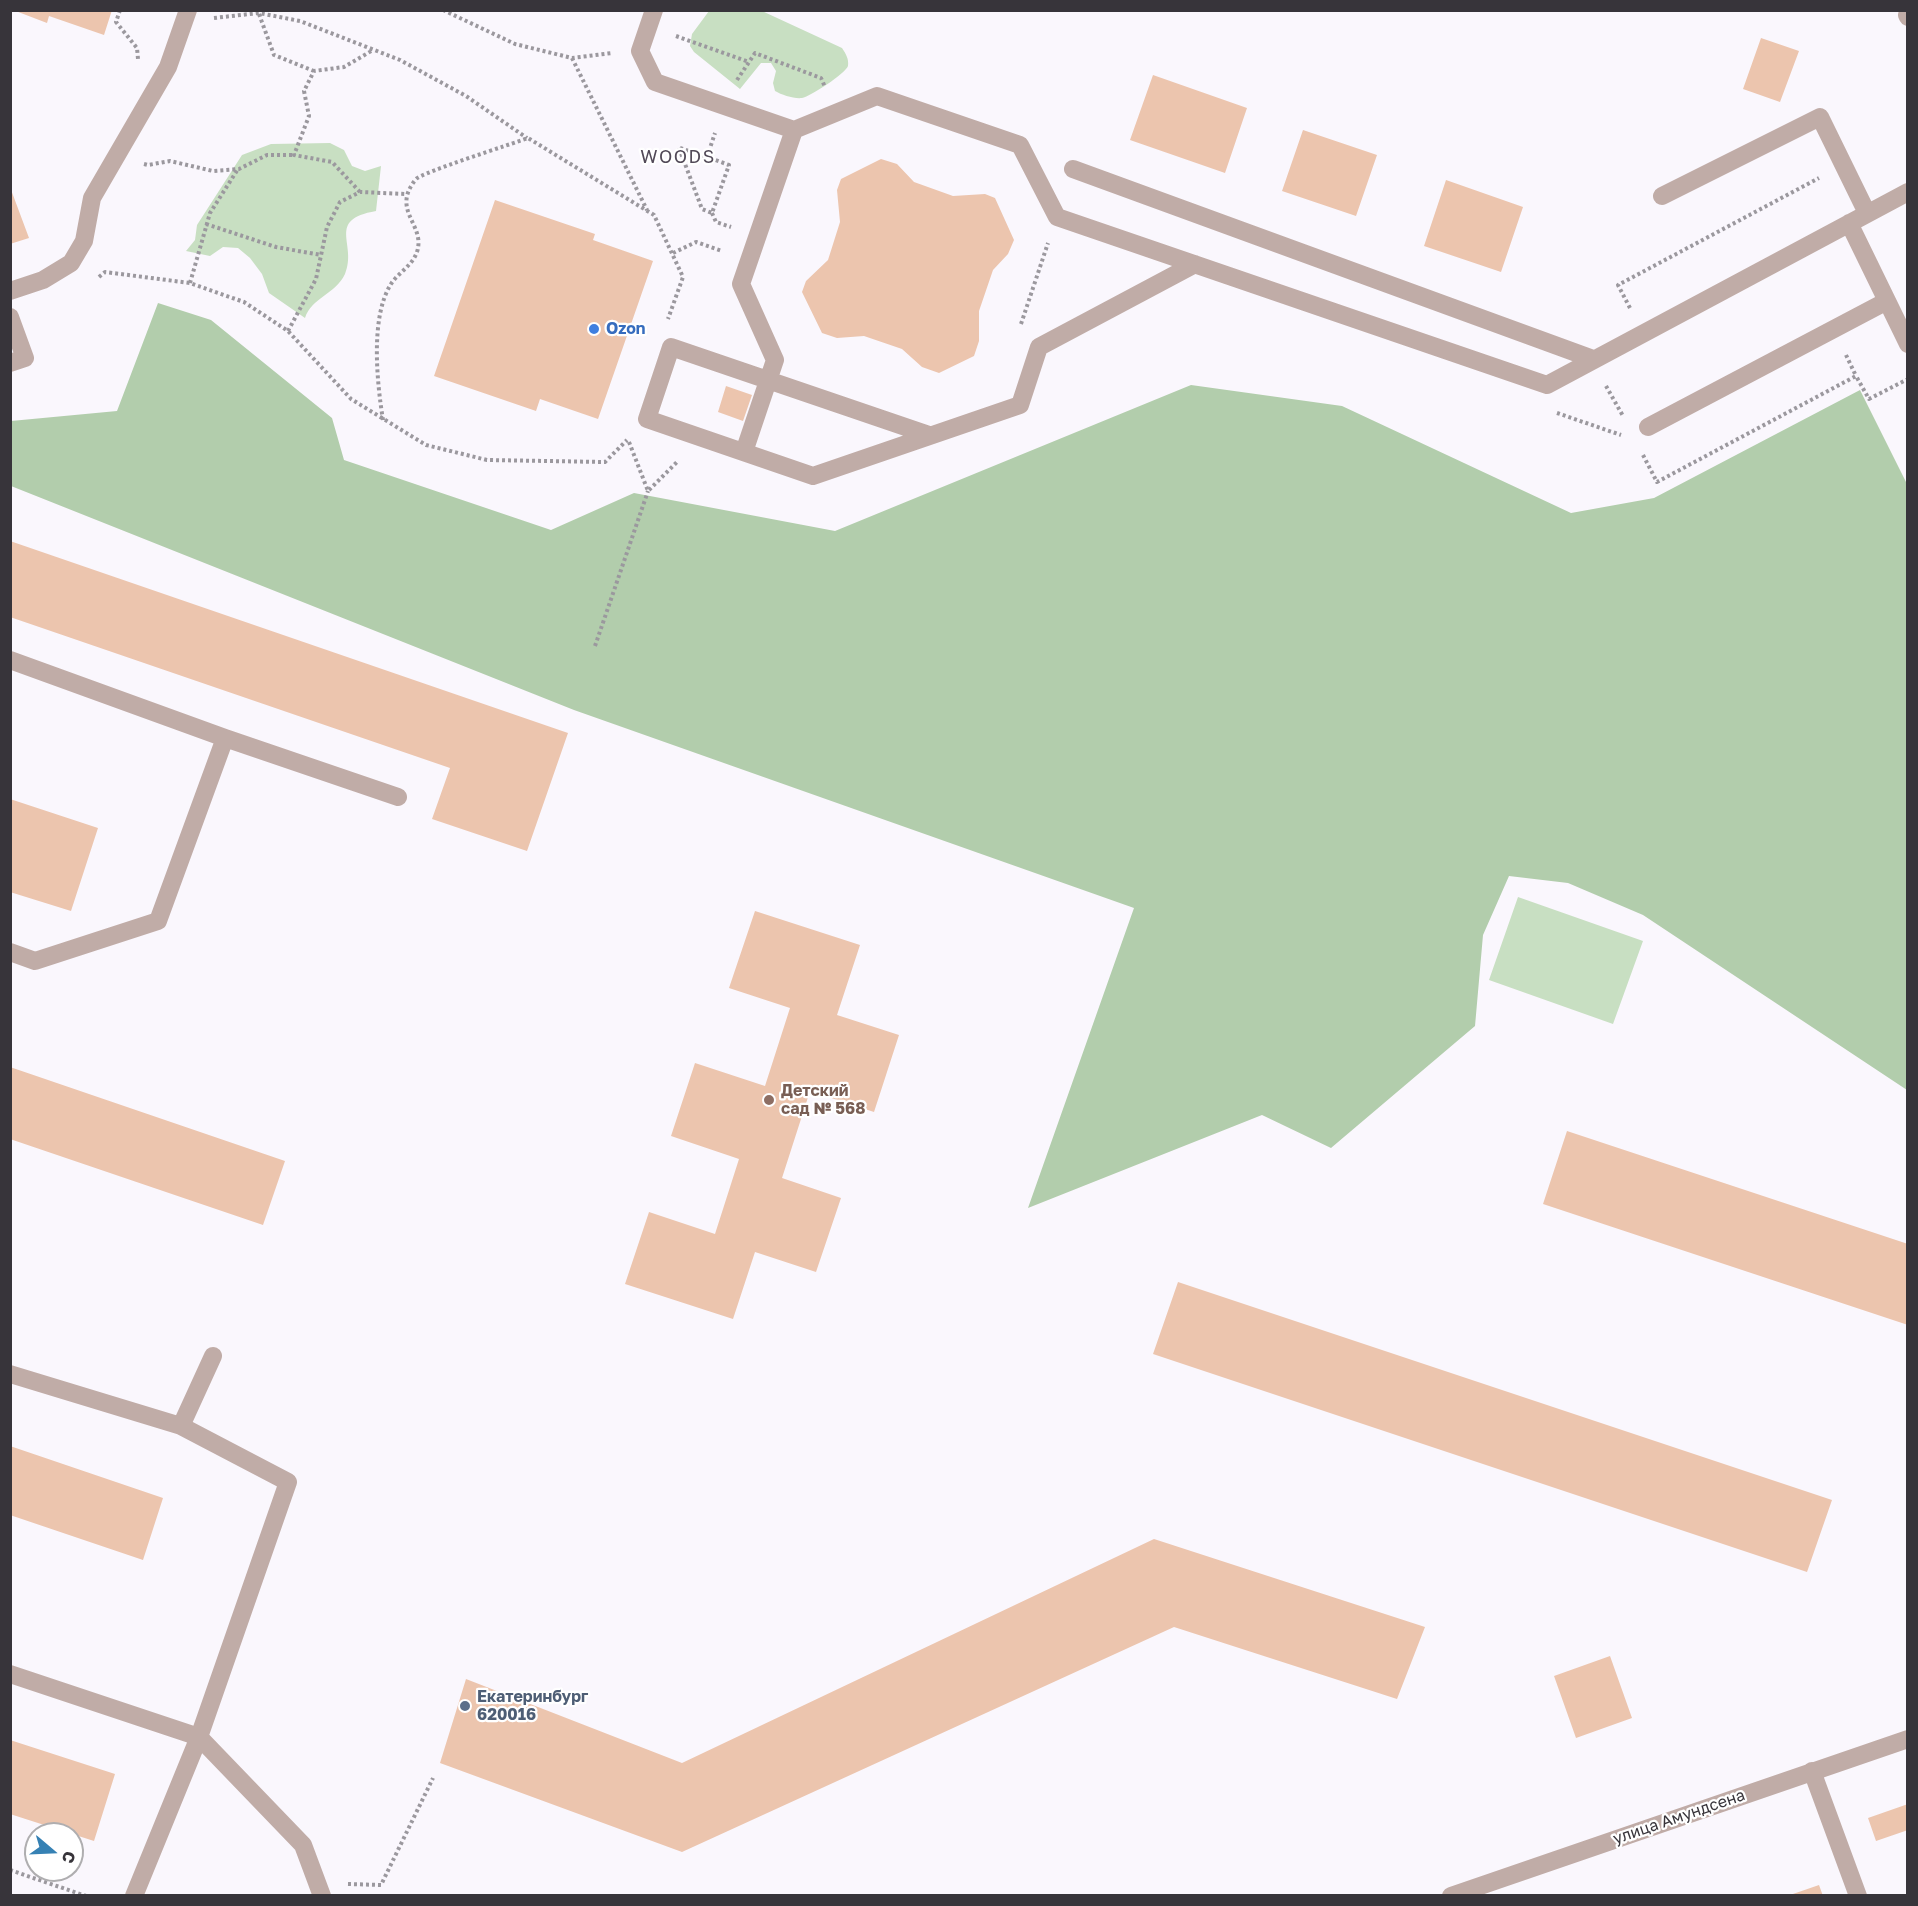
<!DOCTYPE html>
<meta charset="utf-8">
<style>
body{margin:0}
#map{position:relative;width:1918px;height:1906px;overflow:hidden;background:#faf7fd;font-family:"Golos Text",sans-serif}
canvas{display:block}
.frame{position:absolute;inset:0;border:12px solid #37343a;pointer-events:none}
.north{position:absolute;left:24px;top:1822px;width:60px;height:60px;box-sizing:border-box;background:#fff;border:2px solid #afaeb0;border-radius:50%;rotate:109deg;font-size:16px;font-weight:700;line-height:24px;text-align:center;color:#37343a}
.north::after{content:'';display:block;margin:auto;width:21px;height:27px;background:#3681b4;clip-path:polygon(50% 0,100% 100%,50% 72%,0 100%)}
</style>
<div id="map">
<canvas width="1918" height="1906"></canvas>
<div class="frame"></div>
<div class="north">С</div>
</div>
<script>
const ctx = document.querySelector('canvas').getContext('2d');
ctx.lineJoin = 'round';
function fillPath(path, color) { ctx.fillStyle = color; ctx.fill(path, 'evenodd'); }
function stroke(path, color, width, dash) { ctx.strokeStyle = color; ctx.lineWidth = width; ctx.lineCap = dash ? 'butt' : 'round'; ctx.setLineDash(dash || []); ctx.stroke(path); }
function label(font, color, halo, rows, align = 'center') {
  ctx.font = font + ' "Golos Text",sans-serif'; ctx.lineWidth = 4.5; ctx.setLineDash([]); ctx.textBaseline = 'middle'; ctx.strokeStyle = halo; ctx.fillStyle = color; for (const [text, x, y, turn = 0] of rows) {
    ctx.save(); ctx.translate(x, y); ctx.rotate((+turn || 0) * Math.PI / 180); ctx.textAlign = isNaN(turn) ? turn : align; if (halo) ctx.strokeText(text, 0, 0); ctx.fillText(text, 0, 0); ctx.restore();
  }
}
fillPath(new Path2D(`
 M709 11H762L842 48C846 54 849 59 848 66 845 74 811 96 802 98 794 99 782 95 775 91L773 83 776 71 771 63H761L740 89 694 52 690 46 692 34Z
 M330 143 344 150 352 166 365 171 381 166 376 211C325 220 358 244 345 274 335 295 312 297 305 318L269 293 262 274 250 258 238 248 223 247 210 256 186 251 195 240 197 225 242 155 271 144Z
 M1518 897 1643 941 1613 1024 1489 980Z`), '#c8dfc2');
fillPath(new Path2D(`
 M158 303 211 320 332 418 344 460 551 530 634 493 835 531 1191 385 1342 406 1571 513 1654 498 1860 390 1907 484V1090L1643 915 1568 883 1509 876 1483 935 1475 1026 1331 1148 1262 1115 1028 1208 1134 908 574 710 11 486V421L117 411Z`), '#b2cdac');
fillPath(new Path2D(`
 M13 10H112L104 35 49 16 47 23Z
 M1761 38 1799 51 1780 102 1743 89Z
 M1153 75 1247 108 1225 173 1130 140Z
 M1303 130 1377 155 1356 216 1282 191Z
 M881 159 897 164 914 182 953 196 985 194 995 198 1014 240 1008 254 993 270 979 311V341L974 356 939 373 922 367 902 349 864 336 837 338 822 333 802 292 806 281 828 260 840 222 837 190 841 179Z
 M1446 180 1523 207 1501 272 1424 246Z
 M10 187 29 238 10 244Z
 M495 200 595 234 593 240 653 261 598 419 540 399 536 411 434 376Z
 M726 386 752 395 743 421 718 412Z
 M10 541 568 733 527 851 432 819 450 768 10 617Z
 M10 799 98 828 71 911 10 892Z
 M755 911 860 945 837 1015 899 1035 874 1112 810 1091 782 1178 841 1198 816 1272 755 1252 733 1319 625 1284 649 1212 715 1234 739 1159 671 1136 695 1063 765 1086 790 1008 729 988Z
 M10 1067 285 1161 263 1225 10 1139Z
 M1567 1131 1908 1244V1325L1543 1204Z
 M1178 1282 1832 1500 1807 1572 1153 1354Z
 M10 1446 163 1498 143 1560 10 1515Z
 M1154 1539 1425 1627 1397 1699 1174 1627 682 1852 440 1763 466 1679 682 1763Z
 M1610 1656 1632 1718 1576 1738 1554 1676Z
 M10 1740 115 1774 94 1841 10 1814Z
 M1908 1804V1830L1876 1841 1868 1818Z
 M1819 1885 1823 1896H1790V1895Z`), '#ecc5ae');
stroke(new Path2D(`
 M120 10 116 22 137 48 138 59
 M443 10 515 44 572 58 612 53
 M259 14 274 55 314 71
 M214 18 259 13 300 21 400 60 466 96 527 138
 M676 36 749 62
 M572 58 647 210
 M737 80 755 53 821 78 825 87
 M679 148 702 209 712 213 729 165 707 157 715 133
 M680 148 707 157
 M144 164 148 165 170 161 213 171 239 169 267 155H294
 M360 192 332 162 294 155 309 116 304 91 314 71 344 67 373 50
 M712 213 716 222 731 227
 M206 224 276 247 321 255
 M673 253 696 242 722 251
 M99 277 105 272 190 283 244 302 288 331 351 399 426 445 487 460 605 462 627 440
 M190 283 210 213 238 169
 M1630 308 1618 285 1819 178
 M1021 324 1048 243
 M288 331 316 279 327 227 340 202 360 192 406 194
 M1846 355 1856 376
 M1606 386 1623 416
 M1557 413 1621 435
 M383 420C377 383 370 317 391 284 398 273 412 266 417 252 426 224 390 211 416 179 423 172 512 144 528 138L654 215 683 277 668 319
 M629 442 648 491 678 461
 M1643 455 1657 482 1856 376 1869 399 1908 379
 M595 646 648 491
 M10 1870 86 1896
 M348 1884 381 1885 433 1778`), '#9b989e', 4, [3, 3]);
stroke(new Path2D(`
 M654 10 640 51 655 82 794 130 877 96 1020 145 1057 217 1547 385 1908 192
 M1907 15 1908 17
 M1073 169 1593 359
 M1662 196 1820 117 1867 213
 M1849 223 1908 344
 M10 291 43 280 71 263 84 241 92 198 168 67 188 10
 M10 317 25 358 10 363
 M1648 427 1887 301
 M929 435 671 347 647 419 813 476 1020 405 1039 347 1195 264
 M744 452 775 360 741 284 794 130
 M10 660 225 738 398 797
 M10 952 35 961 158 921 225 738
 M10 1374 181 1426 288 1482 199 1737 134 1896
 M181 1426 213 1356
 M10 1674 199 1737 303 1845 322 1896
 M1812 1771 1858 1896
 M1451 1896 1908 1739`), '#c0aca7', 18);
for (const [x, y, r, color] of [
 [594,329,6,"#3f7fe0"],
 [769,1100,6,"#8d6e63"],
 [465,1706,6,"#5c6f8a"]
]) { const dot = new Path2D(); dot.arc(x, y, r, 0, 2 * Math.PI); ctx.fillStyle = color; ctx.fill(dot); stroke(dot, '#fff', 2); }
label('bold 16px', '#366cbe', '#fff', [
 ["Ozon",606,329]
], 'left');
label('bold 16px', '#785e54', '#fff', [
 ["Детский",781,1091],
 ["сад № 568",781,1109]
], 'left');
label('bold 16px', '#4e5e75', '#fff', [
 ["Екатеринбург",477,1697],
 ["620016",477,1715]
], 'left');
label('16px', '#37343a', '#fff', [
 ["улица Амундсена",1679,1817,-19]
]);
ctx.letterSpacing = '1.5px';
label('18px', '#524a58', '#fff', [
 ["WOODS",678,157]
]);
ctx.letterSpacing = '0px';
</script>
